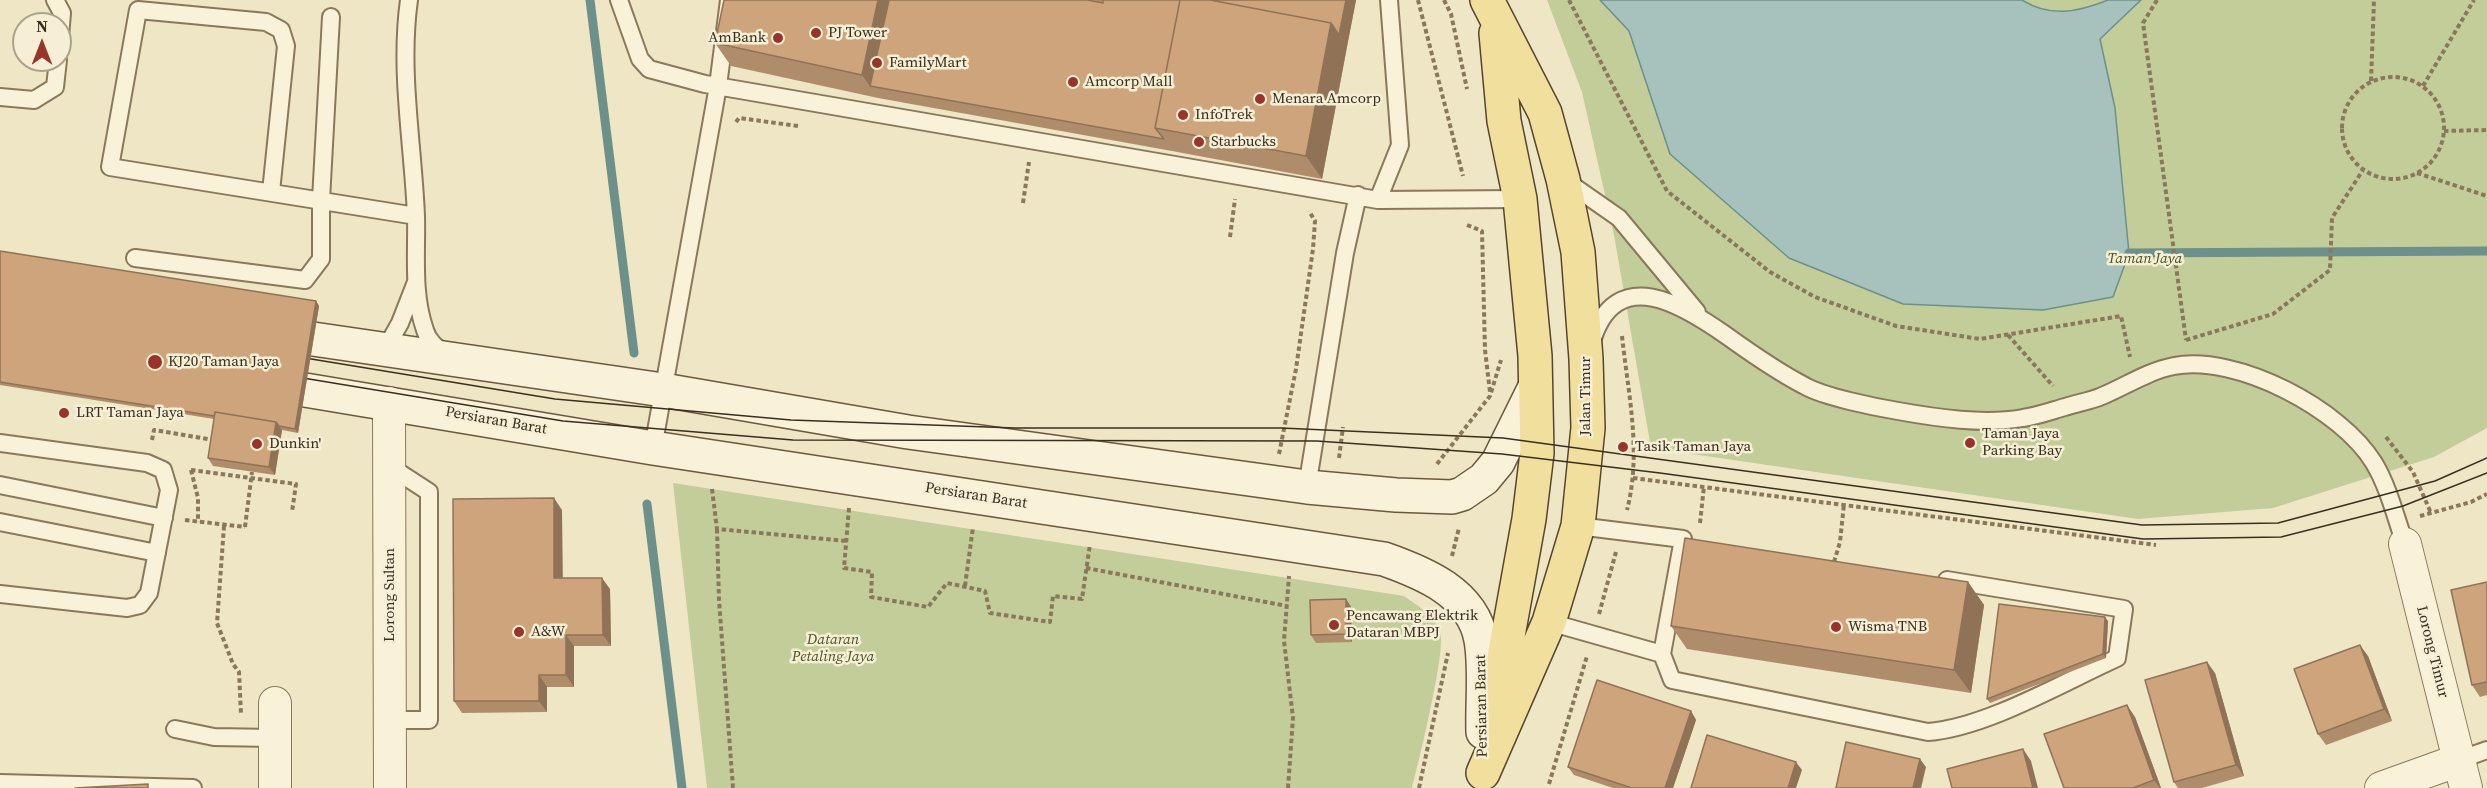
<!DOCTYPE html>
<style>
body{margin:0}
#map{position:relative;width:2487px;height:788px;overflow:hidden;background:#eee6c5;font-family:"Source Serif 4",serif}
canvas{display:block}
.north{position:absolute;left:12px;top:12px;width:60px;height:60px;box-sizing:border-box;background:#f6efd5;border:2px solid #aba28c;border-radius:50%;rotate:0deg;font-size:16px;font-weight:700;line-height:24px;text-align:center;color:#3a2e1f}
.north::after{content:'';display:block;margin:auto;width:21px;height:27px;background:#99342a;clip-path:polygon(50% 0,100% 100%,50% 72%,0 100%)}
</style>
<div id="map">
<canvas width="2487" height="788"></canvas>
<div class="north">N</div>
</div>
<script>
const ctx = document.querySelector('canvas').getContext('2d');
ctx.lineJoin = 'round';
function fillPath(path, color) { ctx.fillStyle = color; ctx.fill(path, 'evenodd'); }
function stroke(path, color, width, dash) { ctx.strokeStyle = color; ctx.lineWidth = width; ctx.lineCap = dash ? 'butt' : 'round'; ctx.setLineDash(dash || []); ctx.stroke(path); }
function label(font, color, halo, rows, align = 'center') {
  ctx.font = font + ' "Source Serif 4",serif'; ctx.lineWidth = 5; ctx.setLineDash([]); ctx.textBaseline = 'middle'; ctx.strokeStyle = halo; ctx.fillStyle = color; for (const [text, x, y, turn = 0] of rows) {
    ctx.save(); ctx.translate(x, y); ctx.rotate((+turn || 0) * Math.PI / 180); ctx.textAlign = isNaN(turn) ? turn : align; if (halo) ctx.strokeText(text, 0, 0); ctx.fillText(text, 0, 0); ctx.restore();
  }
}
fillPath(new Path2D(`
 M1547 0H2487V428L2434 457 2273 508 2138 519 1651 448 1614 235 1582 92Z
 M673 483 1404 596C1418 606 1434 615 1440 632 1447 647 1418 765 1412 788H707Z`), '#c2cd99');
const water = new Path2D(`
 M1600 0H2022C2051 18 2078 12 2108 0 2116 0 2131 0 2141 0L2100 39 2115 108 2129 253 2113 297 2043 310 1903 304 1789 258 1670 154 1629 31Z`);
fillPath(water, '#a7c2bc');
stroke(water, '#6d908b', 1.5);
stroke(new Path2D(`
 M590 0 634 353
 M2129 253 2487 251
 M647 504 682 788`), '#6d908b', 9);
const lane = new Path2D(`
 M55 0 62 13 60 37
 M409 0C399 71 413 144 416 216 417 253 412 293 425 330 428 341 436 347 445 354
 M619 0 640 59 649 69 705 84 1378 200 1520 199
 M0 97 34 100 55 87 58 60
 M1566 181 1619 218 1697 312
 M271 192 286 46 281 30 266 22 138 10 110 167 416 216
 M1378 200 1400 145 1389 0
 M135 258 305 280 321 259V200L331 17
 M1592 341C1616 263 1683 305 1727 336 1752 354 1778 372 1805 386 1825 397 1874 407 1898 411 1937 418 1984 425 2023 418 2037 416 2051 411 2065 407 2077 403 2091 401 2102 396 2126 386 2148 371 2174 366 2237 354 2341 409 2374 463 2388 486 2396 518 2405 544
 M386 348 400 323 416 282
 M0 443 147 463 163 470 169 490 149 593 140 605 127 608 0 594
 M653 448 718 86 729 0
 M389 466 429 492V720H390
 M0 485 164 518
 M1307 487 1345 253 1358 195
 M0 522 157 553
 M1578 526 1683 539 1662 654
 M1549 622 1662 654 1672 680 1928 732C1985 728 2064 682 2117 658L2124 609 1947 580
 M175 729 214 737 275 738
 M2459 760 2487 750
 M0 783 193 788`);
const street = new Path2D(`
 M389 403 390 788
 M2405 544 2466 788
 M275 703V788
 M2381 788 2459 760`);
const secondary = new Path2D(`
 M313 339 663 390 908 432 1307 487 1396 495 1452 497 1462 494 1484 479 1498 462 1535 387
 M305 390 653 448 1384 559C1424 573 1473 593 1481 640 1486 668 1482 704 1483 732`);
const primary = new Path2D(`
 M1493 719 1529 519 1537 453 1535 356 1520 199 1504 121 1496 33
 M1483 773 1549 622 1578 526 1588 428 1586 359 1578 252 1563 179 1545 113 1487 0`);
stroke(lane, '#8a785b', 20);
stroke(street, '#8a785b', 34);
stroke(secondary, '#6b593e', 36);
stroke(primary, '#57462f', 36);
stroke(new Path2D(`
 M1418 0 1463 176
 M1444 0 1451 14 1467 89
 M1569 0 1667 191 1770 272 1815 297 1896 326 1980 339 2121 316 2130 357
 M2157 0 2143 23 2186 340
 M2342 128a51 51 0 1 1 102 0a51 51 0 1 1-102 0Z
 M2371 81 2374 0
 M2423 86 2474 0
 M736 122 739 118 798 126
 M2444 131 2487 130
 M2417 173 2487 196
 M1023 203 1029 162
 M1467 225 1482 231 1485 350 1490 392
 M1230 237 1235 199
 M2008 335 2053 386
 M1622 336C1628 393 1642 452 1627 510
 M2186 340 2273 314 2330 270 2332 218 2363 170
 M2386 437 2413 472 2431 513
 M152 440 154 430 214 440
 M1279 454 1296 369 1313 249 1315 221 1309 211
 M1339 458 1343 427
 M1437 464 1490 396 1501 360
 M191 470 296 484 292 512
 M191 470 198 498V522
 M1633 478 2156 545
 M712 489 717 529 847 541
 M849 508 844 568 872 572 871 597 928 607 947 583 985 591 990 613 1050 622 1053 596 1082 599 1090 544
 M2420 516 2471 502 2487 494
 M185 520 245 527
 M1700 523 1704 486
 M224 526 217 623 233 664 239 672 241 714
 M717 529 719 600 733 788
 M1452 556 1459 528
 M1834 562 1840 542 1844 504
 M1086 568 1287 606
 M965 586 973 527
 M1599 614 1616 552
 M1549 784 1587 656
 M1288 788 1293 718 1284 641 1289 576
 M1419 788 1448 653`), '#8a785b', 4, [4.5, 3]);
stroke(lane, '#f9f2d8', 16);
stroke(street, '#f9f2d8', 32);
stroke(secondary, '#f9f2d8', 33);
stroke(primary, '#f1df9d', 33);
stroke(new Path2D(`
 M293 356 555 399 791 420 1015 428H1281L1503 438 2142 525 2278 523 2435 481 2487 458
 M291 376 563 421 793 440 1317 441 1502 454 1660 473 2143 539 2281 537 2403 506 2487 473`), '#3a2e1f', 1.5);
stroke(new Path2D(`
 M245 527 252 472`), '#8a785b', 4, [4.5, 3]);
fillPath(new Path2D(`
 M724 0H1356L1322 179 1172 151 878 98 731 66 715 43Z
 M0 251 316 301 319 306 298 433 282 430 275 475 213 466 208 458 214 419 0 385Z
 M562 510V578L610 589 611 646H574V687H547V712L462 713 454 701Z
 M1968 582 1984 605 1971 693 1687 649 1671 626Z
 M2487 582V695L2480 697 2472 685Z
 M1346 599 1351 607 1352 642 1316 643 1311 635Z
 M2108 621 2106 658 1990 703 1987 699Z
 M2368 656 2392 721 2326 745 2318 734Z
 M2215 673 2244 776 2202 788H2178L2174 782Z
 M1691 711 1696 720 1673 788H1613L1574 775 1568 767Z
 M2135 717 2161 788H2064Z`), '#b08d6a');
fillPath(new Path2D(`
 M878 0H900L870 86 862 75Z
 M1346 0H1356L1347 46 1339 35Z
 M1331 23 1347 46 1322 179 1306 156Z
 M316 301 319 306 298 433 295 429Z
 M276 422 282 430 275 475 269 467Z
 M554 498 562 510 563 590 554 578Z
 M602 578 610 589 611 646 603 635Z
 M1968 582 1984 605 1971 693 1954 670Z
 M1346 599 1351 607 1352 642 1346 634Z
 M2105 617 2108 621 2106 658 2103 654Z
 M566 635 574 646V687L566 675Z
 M2360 645 2368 656 2392 721 2384 709Z
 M2207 662 2215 673 2244 776 2236 765Z
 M539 675 547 687V712L539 701Z
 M2127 705 2135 717 2161 788H2160L2154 780Z
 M1691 711 1696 720 1673 788H1665Z
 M2023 749 2031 761 2038 788H2033Z
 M1920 759 1926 767 1921 788H1913Z
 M1796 762 1802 770 1796 788H1788Z`), '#907356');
const building = new Path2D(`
 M724 0H878L862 75 715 43Z
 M889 0H1087L1103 3V0H1180L1155 128 1164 139 870 86Z
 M1180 0H1210L1331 23 1306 156 1155 128Z
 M1210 0H1346L1339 35 1331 23Z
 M0 251 316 301 295 429 279 426 276 422 215 412 214 416 0 382Z
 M215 412 276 422 269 467 208 458Z
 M554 498V578H602L603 635H566V675H539V701H454L453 499Z
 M1685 538 1968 582 1954 670 1671 626Z
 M2487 582V682L2472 685 2451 590Z
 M1346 599V634L1311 635 1310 600Z
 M1999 604 2105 617 2103 654 1987 699Z
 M2360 645 2384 709 2318 734 2294 669Z
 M2207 662 2236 765 2174 782 2145 680Z
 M1597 680 1691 711 1665 788H1632L1568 767Z
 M2127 705 2154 780 2133 788H2064L2044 734Z
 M1707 735 1796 762 1788 788H1691Z
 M1846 742 1920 759 1913 788H1836Z
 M2023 749 2033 788H1952L1947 769Z
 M148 784V788H75Z`);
fillPath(building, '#cda47b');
stroke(building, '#907356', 1.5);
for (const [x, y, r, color] of [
 [816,33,6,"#99342a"],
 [778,38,6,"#99342a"],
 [877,63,6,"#99342a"],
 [1073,82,6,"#99342a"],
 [1260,99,6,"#99342a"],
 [1183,115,6,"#99342a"],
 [1199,142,6,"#99342a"],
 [155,362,8,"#99342a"],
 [64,413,6,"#99342a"],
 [1970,443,6,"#99342a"],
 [257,444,6,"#99342a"],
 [1623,447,6,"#99342a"],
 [1334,625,6,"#99342a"],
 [1836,627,6,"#99342a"],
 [519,632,6,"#99342a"]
]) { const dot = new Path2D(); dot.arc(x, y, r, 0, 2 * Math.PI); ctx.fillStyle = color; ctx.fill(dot); stroke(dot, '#f6efd5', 2); }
label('15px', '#3a2e1f', '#f6efd5', [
 ["PJ Tower",828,33],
 ["AmBank",766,38,"right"],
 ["FamilyMart",889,63],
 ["Amcorp Mall",1085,82],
 ["Menara Amcorp",1272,99],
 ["InfoTrek",1195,115],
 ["Starbucks",1211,142],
 ["KJ20 Taman Jaya",168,362],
 ["LRT Taman Jaya",76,413],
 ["Taman Jaya",1982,434],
 ["Parking Bay",1982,451],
 ["Dunkin'",269,444],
 ["Tasik Taman Jaya",1635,447],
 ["Pencawang Elektrik",1346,616],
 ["Dataran MBPJ",1346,633],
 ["Wisma TNB",1848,627],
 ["A&W",531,632]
], 'left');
label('italic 15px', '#455625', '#f6efd5', [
 ["Taman Jaya",2145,259],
 ["Dataran",833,640],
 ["Petaling Jaya",833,657]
]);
label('15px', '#3a2e1f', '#f6efd5', [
 ["Jalan Timur",1586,396,-90],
 ["Persiaran Barat",496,421,10],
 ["Persiaran Barat",976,496,9],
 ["Lorong Sultan",390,595,-90],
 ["Lorong Timur",2432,652,76],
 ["Persiaran Barat",1482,706,-91]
]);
</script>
